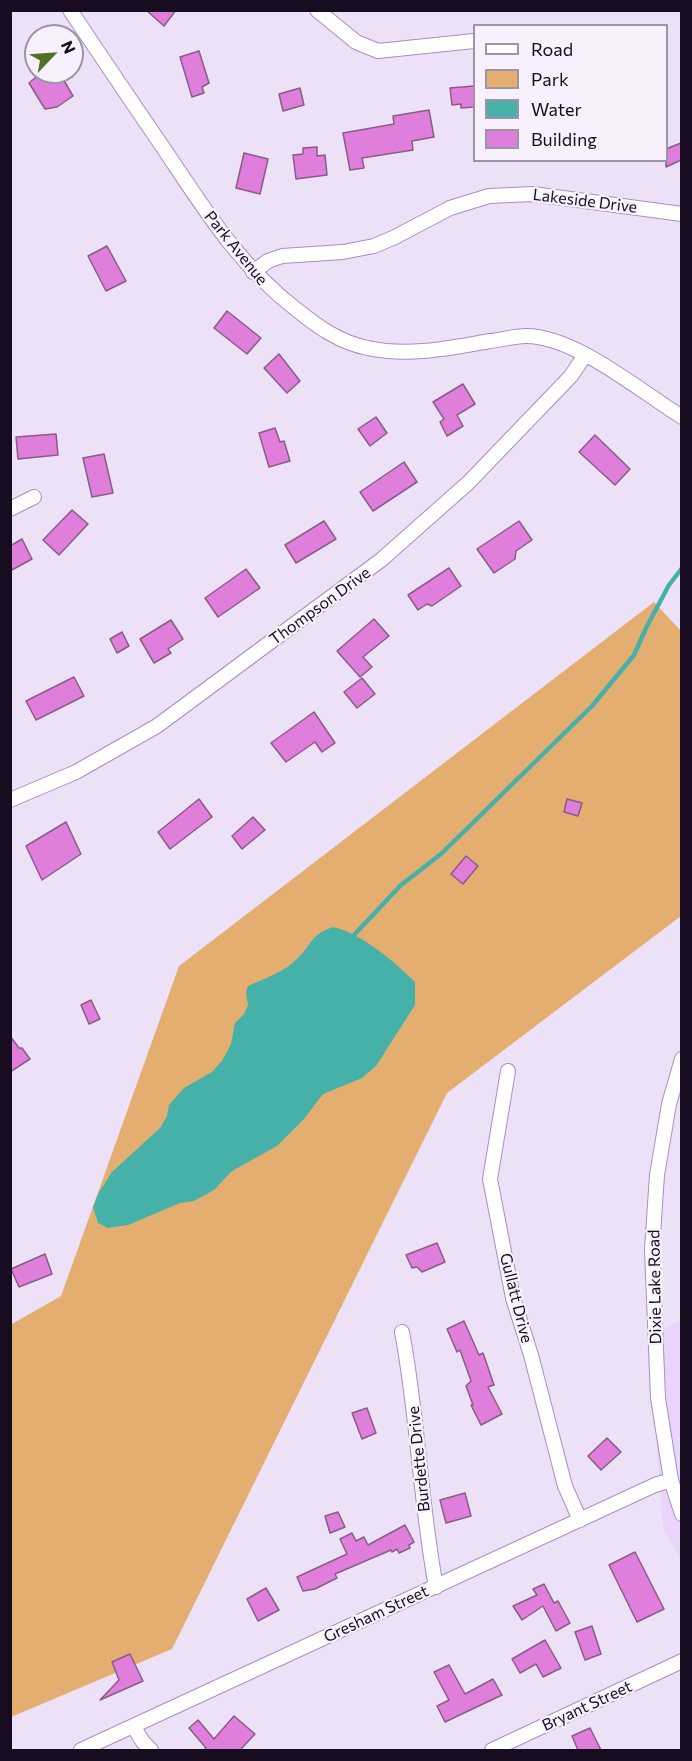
<!DOCTYPE html>
<style>
body{margin:0}
#map{position:relative;width:692px;height:1761px;overflow:hidden;background:#ede1f8;font-family:Commissioner,sans-serif}
canvas{display:block}
.frame{position:absolute;inset:0;border:12px solid #170c20;pointer-events:none}
.legend{position:absolute;left:473px;top:24px;width:195px;height:138px;box-sizing:border-box;background:#f7f1fd;border:2px solid #9d95a5;margin:0;padding:8px 10px;list-style:none;font-size:18px;color:#170c20}
.legend li{display:flex;align-items:center;gap:12px;height:30px}
.legend b{width:30px;border:2px solid #9d95a5}
.north{position:absolute;left:24px;top:24px;width:60px;height:60px;box-sizing:border-box;background:#f7f1fd;border:2px solid #9d95a5;border-radius:50%;rotate:65deg;font-size:16px;font-weight:700;line-height:24px;text-align:center;color:#170c20}
.north::after{content:'';display:block;margin:auto;width:21px;height:27px;background:#527026;clip-path:polygon(50% 0,100% 100%,50% 72%,0 100%)}
</style>
<div id="map">
<canvas width="692" height="1761"></canvas>
<div class="frame"></div>
<ul class="legend">
<li><b style="height:8px;background:#fff"></b>Road</li>
<li><b style="height:16px;background:#e4ae71"></b>Park</li>
<li><b style="height:16px;background:#45b1a9"></b>Water</li>
<li><b style="height:16px;background:#df7fdb"></b>Building</li>
</ul>
<div class="north">N</div>
</div>
<script>
const ctx = document.querySelector('canvas').getContext('2d');
ctx.lineJoin = 'round';
function fillPath(path, color) { ctx.fillStyle = color; ctx.fill(path, 'evenodd'); }
function stroke(path, color, width, dash) { ctx.strokeStyle = color; ctx.lineWidth = width; ctx.lineCap = dash ? 'butt' : 'round'; ctx.setLineDash(dash || []); ctx.stroke(path); }
function label(font, color, halo, rows, align = 'center') {
  ctx.font = font + ' Commissioner,sans-serif'; ctx.lineWidth = 4.5; ctx.setLineDash([]); ctx.textBaseline = 'middle'; ctx.strokeStyle = halo; ctx.fillStyle = color; for (const [text, x, y, turn = 0] of rows) {
    ctx.save(); ctx.translate(x, y); ctx.rotate((+turn || 0) * Math.PI / 180); ctx.textAlign = isNaN(turn) ? turn : align; if (halo) ctx.strokeText(text, 0, 0); ctx.fillText(text, 0, 0); ctx.restore();
  }
}
fillPath(new Path2D(`
 M681 1320V1560L663 1528 649 1337Z`), '#e9d5fb');
fillPath(new Path2D(`
 M654 602 681 631V916L447 1093 172 1649 11 1717 10 1325 61 1296 179 966Z`), '#e4ae71');
fillPath(new Path2D(`
 M333 927C361 933 396 963 415 982V1005L376 1066 362 1078 323 1094 304 1119 277 1146 232 1171 214 1190 194 1201 180 1203 128 1225 108 1228 98 1223 93 1207 98 1194 112 1172 160 1128 167 1116 169 1105 184 1088 212 1072 222 1061 231 1044 235 1023 244 1014 248 1005 246 992 248 986C266 978 284 972 298 958 313 943 310 935 333 927Z`), '#45b1a9');
stroke(new Path2D(`
 M354 935 401 885 441 854 592 706 634 655 647 626 669 585 682 568`), '#45b1a9', 4.5);
const building = new Path2D(`
 M146 10H176L164 26Z
 M199 51 209 83 202 87 204 93 192 97 180 57Z
 M42 72H59L73 96 57 107 45 109 29 83Z
 M474 86V107L461 108V104L452 105 450 88Z
 M300 88 304 105 283 111 279 94Z
 M429 110 434 137 412 141 413 150 362 158 364 168 350 170 343 133 394 124 393 116Z
 M681 143V160L666 167V149Z
 M317 147V156L325 155 327 175 296 179 293 155 303 154V148Z
 M244 153 268 159 260 194 236 188Z
 M107 246 126 281 106 291 88 256Z
 M227 311 261 338 247 354 214 328Z
 M279 354 300 381 287 393 264 368Z
 M463 384 475 404 457 415 463 426 447 436 440 422 444 419 433 402Z
 M376 417 387 433 370 446 358 429Z
 M275 428 280 442 284 441 290 461 269 467 259 433Z
 M56 434 58 455 18 459 16 437Z
 M595 435 630 469 615 485 579 452Z
 M104 454 113 493 92 497 83 458Z
 M404 462 417 482 373 511 360 492Z
 M72 510 88 524 59 555 43 540Z
 M324 521 336 539 296 563 285 545Z
 M519 521 532 540 516 551 515 559 494 573 477 549Z
 M22 539 32 559 10 571V546Z
 M449 568 461 586 432 606 427 604 418 610 408 595Z
 M246 569 260 588 218 617 205 598Z
 M374 619 389 636 363 657 372 667 360 677 337 651Z
 M171 620 183 639 168 649 171 653 154 663 140 639Z
 M122 632 129 646 117 653 110 639Z
 M74 677 84 696 36 720 26 701Z
 M362 678 375 694 357 708 344 692Z
 M314 712 335 743 322 752 315 742 286 762 271 743Z
 M199 799 212 817 170 849 158 832Z
 M567 799 582 803 578 816 564 812Z
 M253 817 265 830 242 849 232 836Z
 M66 822 81 854 42 880 26 846Z
 M466 856 478 866 463 884 451 874Z
 M91 1000 100 1019 89 1024 81 1005Z
 M10 1036 19 1048H22L30 1059 10 1072Z
 M437 1243 445 1262 422 1272 417 1267 412 1268 406 1255Z
 M45 1254 52 1274 19 1287 11 1269Z
 M464 1321 479 1355 483 1353 494 1385 488 1387 502 1414 481 1425 471 1405H473L466 1386 471 1381 460 1350 457 1352 447 1329Z
 M367 1408 376 1433 362 1439 352 1413Z
 M607 1438 621 1452 601 1470 588 1456Z
 M465 1493 471 1516 446 1523 440 1500Z
 M338 1512 345 1527 330 1533 325 1516Z
 M405 1525 414 1542 409 1545 410 1548 399 1553 397 1549 392 1552 391 1550 335 1574 337 1578 315 1589 303 1591 297 1577 347 1554 340 1539 352 1533 356 1541 364 1537 368 1545Z
 M635 1552 664 1609 637 1622 609 1565Z
 M544 1584 554 1603 558 1601 570 1623 556 1631 543 1606 522 1620 513 1606 537 1595 533 1589Z
 M266 1588 279 1610 258 1621 247 1599Z
 M592 1626 601 1654 585 1660 575 1632Z
 M545 1640 561 1668 543 1677 536 1664 520 1673 512 1659Z
 M130 1654 143 1681 100 1700 119 1680 112 1662Z
 M449 1665 465 1694 493 1679 502 1695 445 1722 437 1706 449 1700 434 1672Z
 M234 1716 255 1734 240 1750H204L206 1748 189 1728 198 1720 214 1739Z
 M590 1728 601 1750H578L572 1736Z`);
fillPath(building, '#df7fdb');
stroke(building, '#895c86', 1.5);
const minor = new Path2D(`
 M70 10C101 56 131 101 162 146 204 208 237 264 297 310 318 327 341 343 368 348 409 357 449 348 490 341 501 340 514 336 526 336 575 336 640 391 682 417
 M317 10 356 42 378 51 474 41
 M253 272 268 261 282 256 343 252 374 246 395 237 450 208 489 196 533 194 682 214
 M10 509 34 497
 M10 800 76 772 157 726 381 560 468 483 571 376 585 355
 M682 1059 669 1104 657 1175 652 1249 658 1398 671 1480 682 1514
 M508 1071 490 1179 513 1298 531 1355 565 1486 580 1520
 M402 1332C418 1416 420 1502 436 1587
 M133 1726 143 1742 151 1750
 M81 1750 655 1485 671 1480
 M492 1750 682 1661`);
stroke(minor, '#aa8dc3', 16);
stroke(minor, '#fff', 14);
label('16px', '#170c20', '#f7f1fd', [
 ["Lakeside Drive",585,201,7],
 ["Park Avenue",236,248,51],
 ["Thompson Drive",320,606,-36],
 ["Dixie Lake Road",655,1287,-91],
 ["Gullatt Drive",516,1298,76],
 ["Burdette Drive",419,1459,-96],
 ["Gresham Street",376,1614,-25],
 ["Bryant Street",587,1706,-25]
]);
</script>
